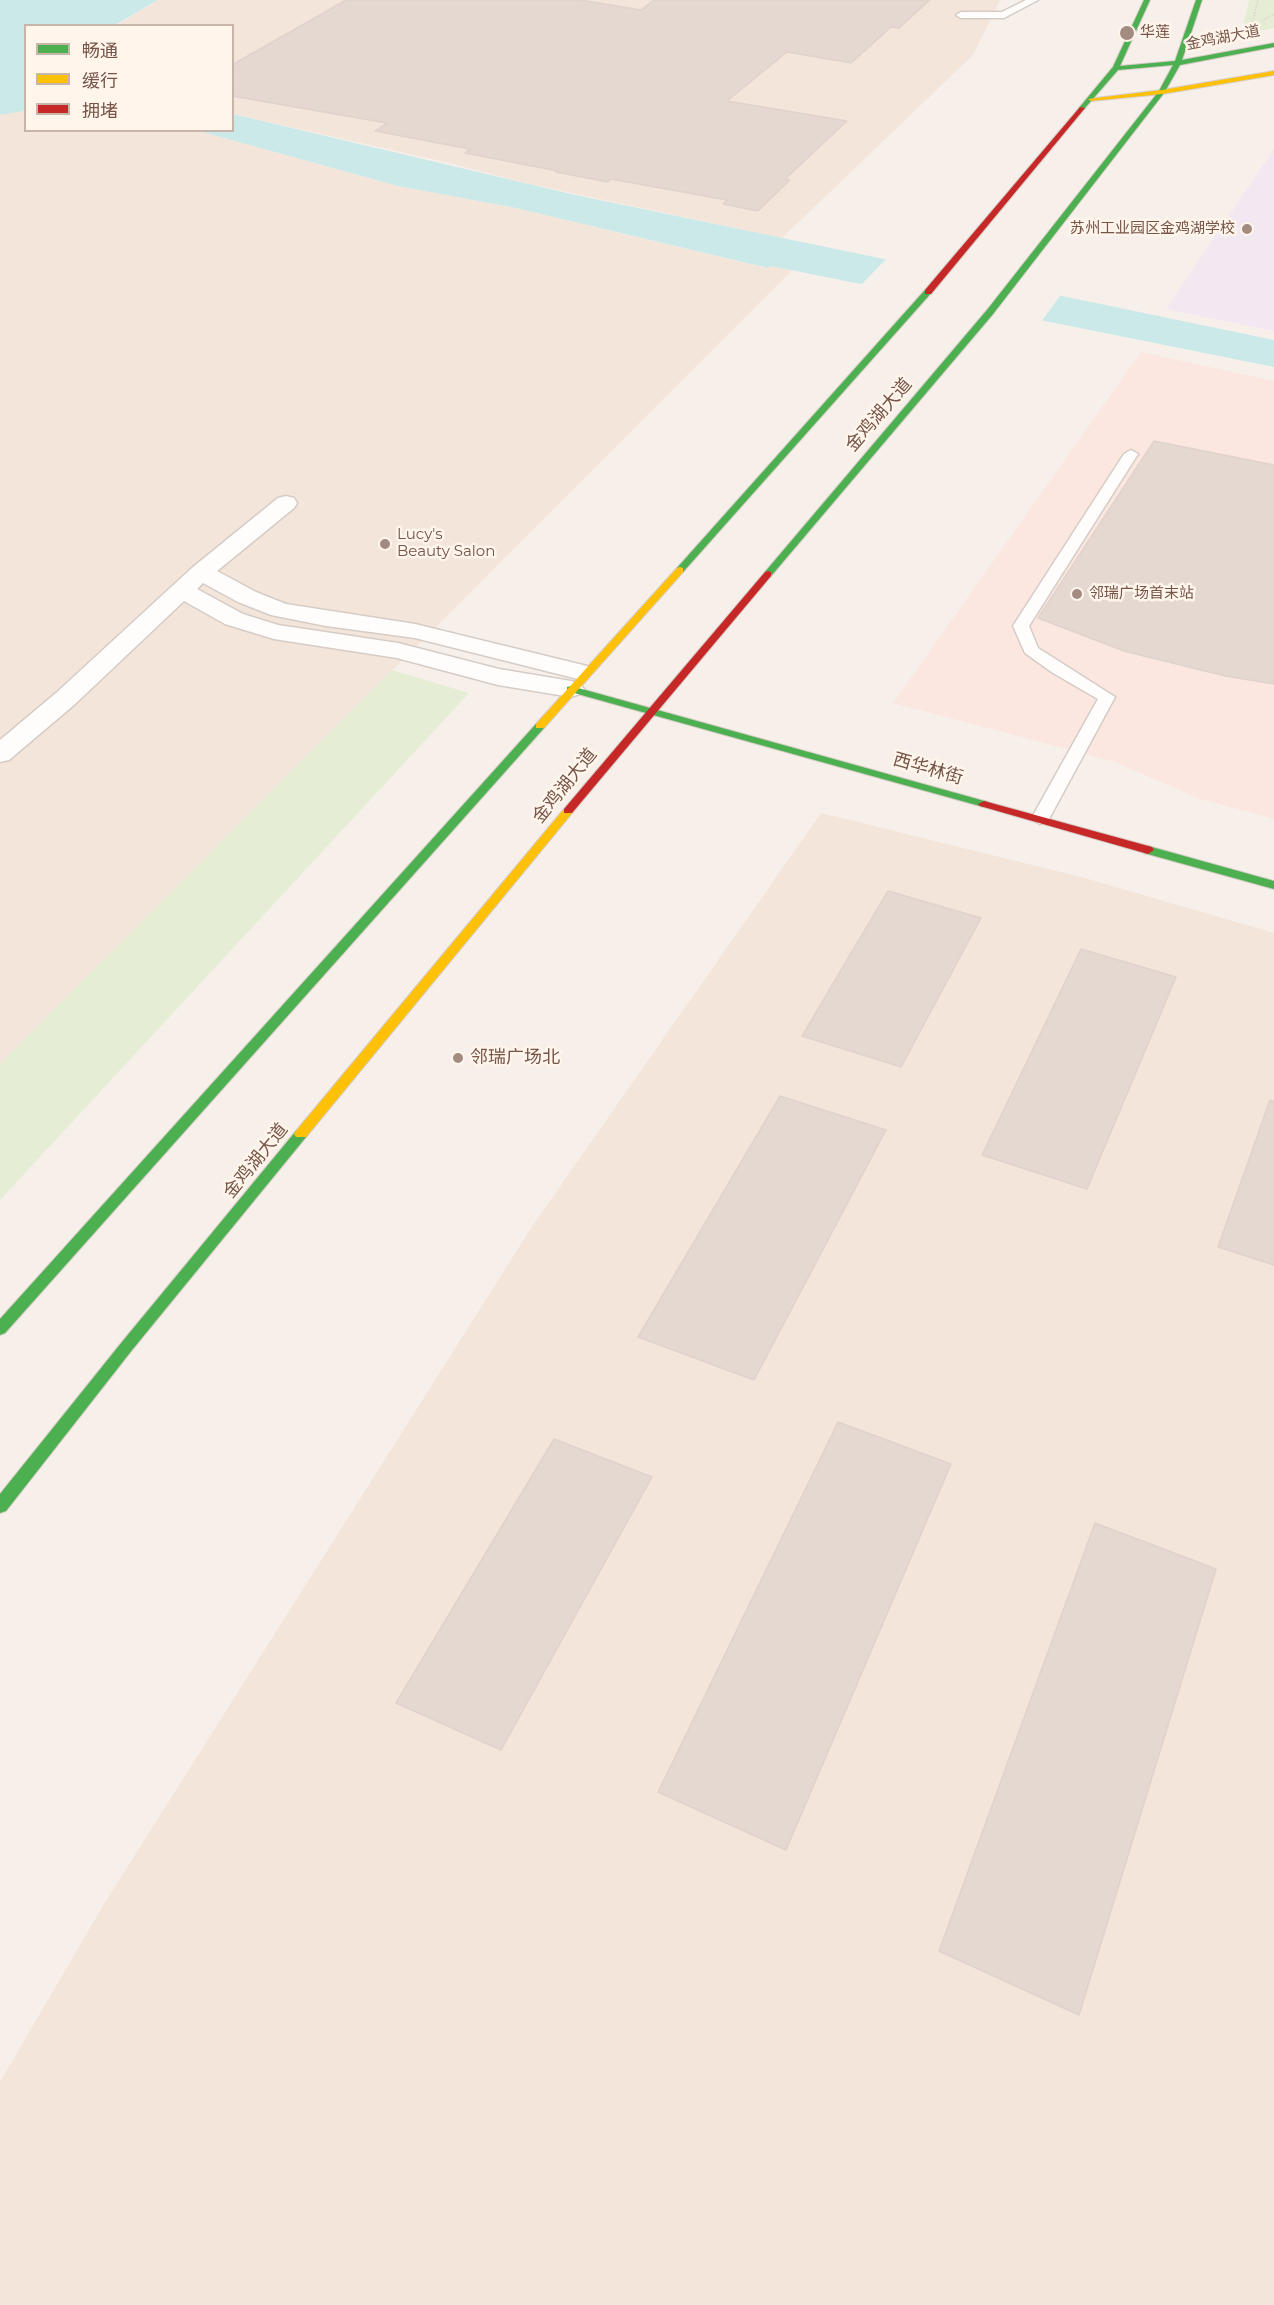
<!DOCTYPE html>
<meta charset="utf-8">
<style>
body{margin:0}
#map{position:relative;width:1274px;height:2305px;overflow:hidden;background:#f7f0ea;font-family:Montserrat,"Noto Sans SC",sans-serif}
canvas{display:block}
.legend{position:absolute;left:24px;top:24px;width:210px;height:108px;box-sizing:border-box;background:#fff5eb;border:2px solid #c8b5aa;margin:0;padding:8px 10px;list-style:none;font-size:18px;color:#765448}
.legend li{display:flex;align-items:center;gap:12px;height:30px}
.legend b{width:30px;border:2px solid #c8b5aa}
</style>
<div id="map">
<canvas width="1274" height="2305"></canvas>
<ul class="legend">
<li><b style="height:8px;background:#4caf50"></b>畅通</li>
<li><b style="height:8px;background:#ffc107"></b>缓行</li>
<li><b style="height:8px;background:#c62828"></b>拥堵</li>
</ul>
</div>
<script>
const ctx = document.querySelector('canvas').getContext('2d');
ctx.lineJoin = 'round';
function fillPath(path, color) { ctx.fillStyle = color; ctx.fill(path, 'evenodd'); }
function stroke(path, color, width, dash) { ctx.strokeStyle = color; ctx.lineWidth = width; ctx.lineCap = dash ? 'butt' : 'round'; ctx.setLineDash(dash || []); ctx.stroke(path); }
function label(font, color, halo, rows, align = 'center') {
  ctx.font = font + ' Montserrat,"Noto Sans SC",sans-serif'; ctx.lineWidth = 5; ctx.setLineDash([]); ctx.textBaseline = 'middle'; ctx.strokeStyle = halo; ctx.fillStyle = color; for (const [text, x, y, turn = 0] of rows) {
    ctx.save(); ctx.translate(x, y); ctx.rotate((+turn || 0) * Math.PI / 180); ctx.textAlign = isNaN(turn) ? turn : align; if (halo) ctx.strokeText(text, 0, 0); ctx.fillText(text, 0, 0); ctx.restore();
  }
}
fillPath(new Path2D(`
 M158 0H1000L973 55 782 238 525 183 445 162 233 114 232 26H115Z
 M25 111 26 130 199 131 398 186 516 208 767 268 771 266 792 270 0 1064V115Z
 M821 813 1085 878 1274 933V2305H0V2082L104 1904 533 1225Z`), '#f3e5da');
fillPath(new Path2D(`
 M1141 352 1274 381V819L1200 799 1112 761 893 703Z`), '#fbe7e0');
fillPath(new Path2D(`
 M1274 149V331L1166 309Z`), '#f2e8f2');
fillPath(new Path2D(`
 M1249 0H1274V28L1253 32 1242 30Z
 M392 670 469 693 0 1200V1064Z`), '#e5edd4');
fillPath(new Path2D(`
 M0 0H158L115 25 26 26 25 111 0 115Z
 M233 114 571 194 1274 340V367L771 266 768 268 516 208 398 186 199 131 232 130Z`), '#cbe9e8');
fillPath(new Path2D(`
 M888 257 1062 293 1041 322 860 286Z`), '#f7f0ea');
const building = new Path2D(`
 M346 0H580L641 10 654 0H930L899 28 891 27 851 63 787 52 727 101 847 121 785 179 790 180 758 211 723 204 727 200 611 179 608 182 556 172 558 171 465 153 470 149 375 131 387 123 232 96V65Z
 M1154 441 1274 465V684L1225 676 1124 651 1038 618Z
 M888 891 981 918 901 1067 802 1036Z
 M1081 949 1176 977 1087 1189 982 1155Z
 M780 1096 886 1130 754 1380 638 1337Z
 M1270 1100 1274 1101V1265L1218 1247Z
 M838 1422 951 1464 786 1850 658 1792Z
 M554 1439 652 1477 501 1750 396 1703Z
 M1095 1523 1216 1569 1079 2015 939 1951Z`);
fillPath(building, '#e4d8d1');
stroke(building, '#e0d2cc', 1.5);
const lane = new Path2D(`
 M1026 0H1038L1004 18H961L956 15 961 12H1002Z
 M1131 450 1138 454 1029 626 1038 648 1115 697 1049 819 1040 824 1031 819 1098 699 1053 673 1025 653 1013 626 1124 454Z`);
const street = new Path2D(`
 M286 496 294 498 297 503 294 508 217 571 256 592 286 604 415 624 587 666 591 671 587 676 578 679 415 638 326 626 271 615 238 602 203 583 197 589 243 614 278 625 398 643 499 669 571 681 580 684 584 689 580 694 571 697 498 685 397 658 274 639 225 624 184 601 74 705 9 760 0 762V740L56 693 193 567 278 498Z`);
const fast = new Path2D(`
 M1144 0H1150L1120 66 1175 61 1196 0H1202L1182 60 1274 43V47L1180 65 1164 93 993 314 771 576H765V572L987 310 1159 91 1173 65 1118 70 1084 109 1079 108 1113 67Z
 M925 290 932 292 683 572H677V568Z
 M571 686 988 802 990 804 984 807 980 806 567 691V687Z
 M540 723 545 726 544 728 5 1333 0 1335V1319L536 724Z
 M1148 846 1274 881V889L1144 853 1142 850 1144 847Z
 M301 1129 306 1131 308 1134 306 1137 132 1350 6 1511 0 1513V1494L122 1342 296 1131Z`);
const slow = new Path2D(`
 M1274 71V75L1162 94 1091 101 1088 99 1162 90Z
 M680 567 683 568V572L544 728H536V724L677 568Z
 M568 808 574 811 572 813 306 1137H296L294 1134 296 1131 564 809Z`);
const jam = new Path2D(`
 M1080 107 1085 108 931 294H925V290Z
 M768 571 771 572V576L572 813H564V809L765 572Z
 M984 801 1152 847 1154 850 1148 854 980 806 978 804Z`);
stroke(lane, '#d6ccc6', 3);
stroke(street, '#d6ccc6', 3);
stroke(fast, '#d6ccc6', 2);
stroke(slow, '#d6ccc6', 2);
stroke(jam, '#d6ccc6', 2);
stroke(new Path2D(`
 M1262 21 1274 14
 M1252 25 1258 0`), '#dad0cc', 2, [1, 2]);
fillPath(lane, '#fefdfc');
fillPath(street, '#fefdfc');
fillPath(fast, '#4caf50');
fillPath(slow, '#ffc107');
fillPath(jam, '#c62828');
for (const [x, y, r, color] of [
 [1127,33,8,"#a38b81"],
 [1247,229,6,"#a38b81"],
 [385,544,6,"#a38b81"],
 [1077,594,6,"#a38b81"],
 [458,1058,6,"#a38b81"]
]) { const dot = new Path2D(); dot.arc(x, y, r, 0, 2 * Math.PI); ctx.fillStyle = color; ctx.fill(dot); stroke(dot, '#fff5eb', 2); }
label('15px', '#765448', '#fff5eb', [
 ["华莲",1140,33],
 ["苏州工业园区金鸡湖学校",1235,229,"right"],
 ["Lucy's",397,535],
 ["Beauty Salon",397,552],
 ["邻瑞广场首末站",1089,594]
], 'left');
label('15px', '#765448', '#fff5eb', [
 ["金鸡湖大道",1223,38,-11]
]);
label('18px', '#765448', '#fff5eb', [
 ["金鸡湖大道",879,415,-49],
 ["西华林街",928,769,16],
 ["金鸡湖大道",565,786,-51],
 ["金鸡湖大道",256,1161,-51]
]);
label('18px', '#765448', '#fff5eb', [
 ["邻瑞广场北",470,1058]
], 'left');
</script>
